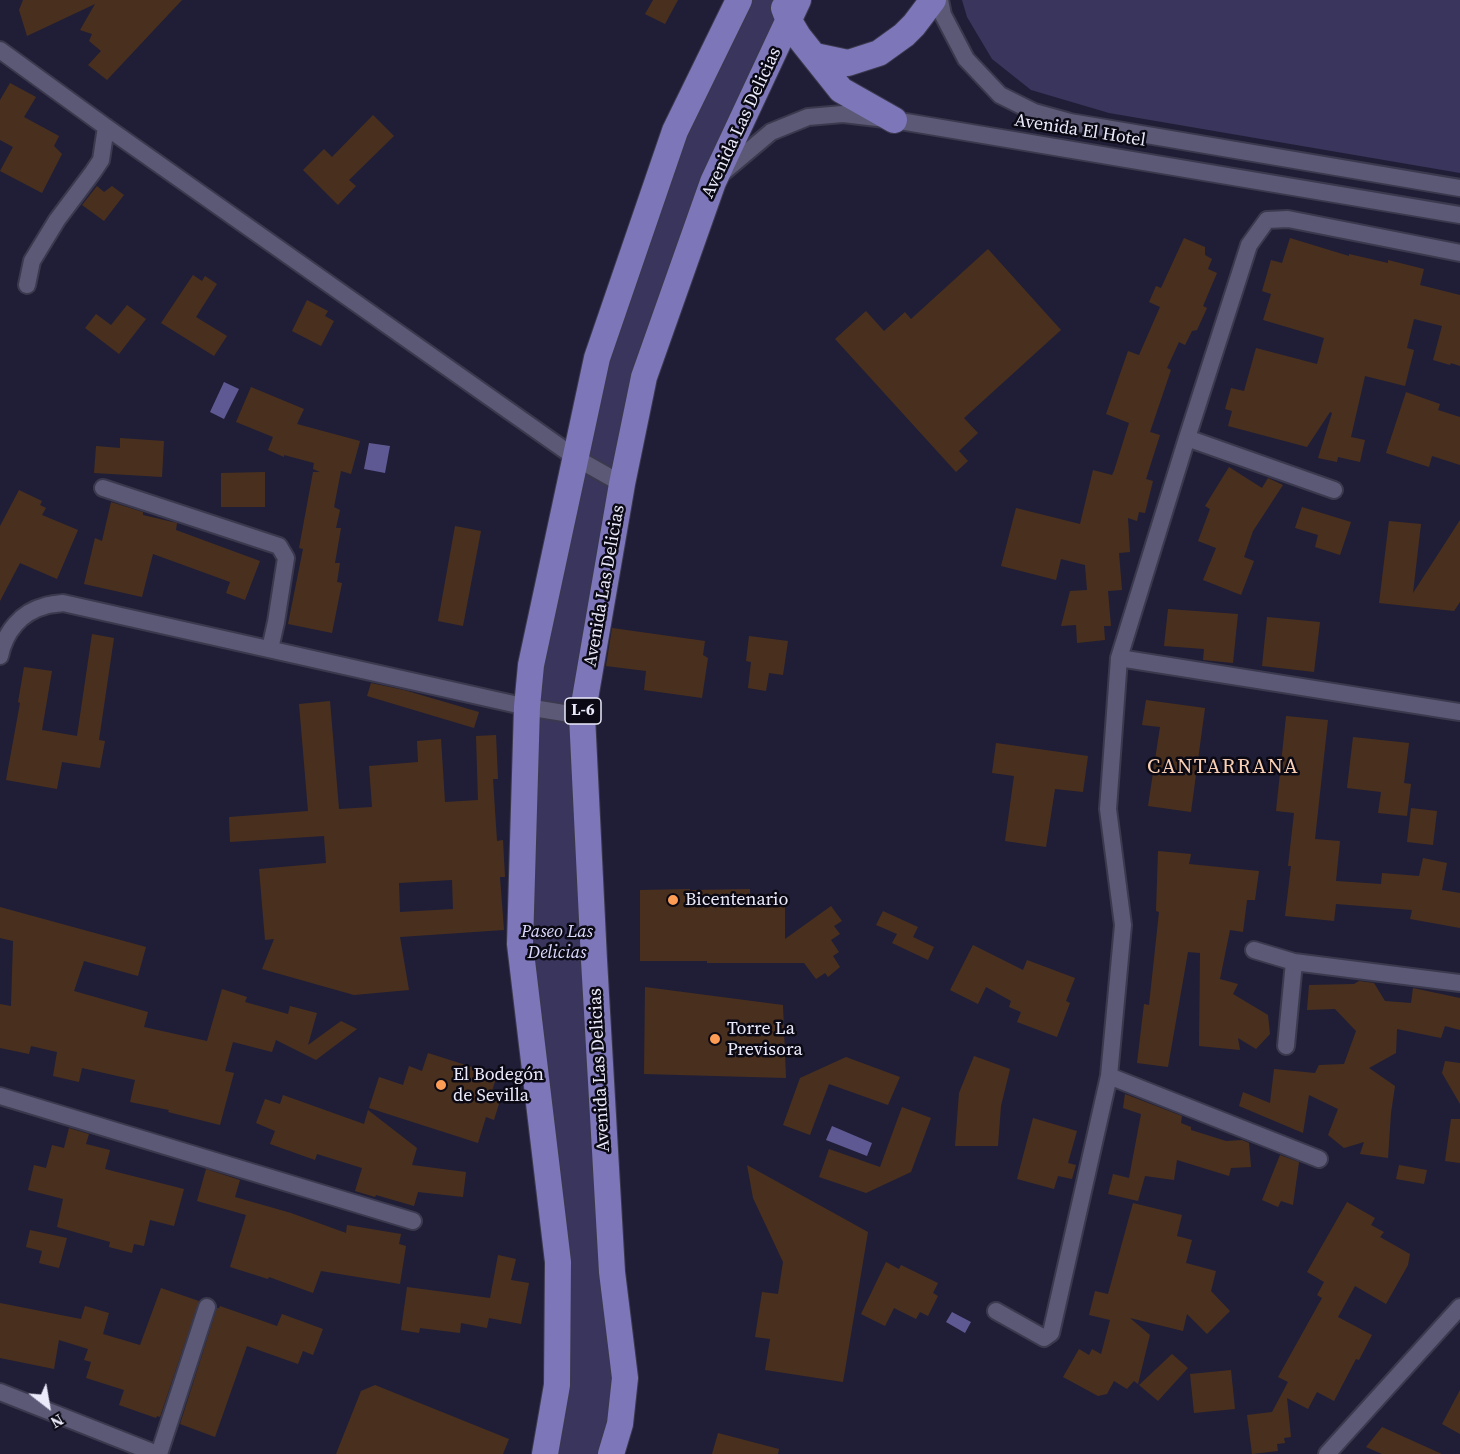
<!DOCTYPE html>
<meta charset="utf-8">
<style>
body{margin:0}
#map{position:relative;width:1460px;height:1454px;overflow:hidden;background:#201e36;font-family:"Source Serif 4",serif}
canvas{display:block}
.north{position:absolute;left:18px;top:1376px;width:60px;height:60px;-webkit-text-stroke:4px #0a0914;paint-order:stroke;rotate:149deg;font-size:16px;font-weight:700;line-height:24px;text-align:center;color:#eaeafb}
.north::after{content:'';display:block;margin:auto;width:21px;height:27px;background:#eaeafb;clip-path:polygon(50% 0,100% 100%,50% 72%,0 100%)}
</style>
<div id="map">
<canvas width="1460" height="1454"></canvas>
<div class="north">N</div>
</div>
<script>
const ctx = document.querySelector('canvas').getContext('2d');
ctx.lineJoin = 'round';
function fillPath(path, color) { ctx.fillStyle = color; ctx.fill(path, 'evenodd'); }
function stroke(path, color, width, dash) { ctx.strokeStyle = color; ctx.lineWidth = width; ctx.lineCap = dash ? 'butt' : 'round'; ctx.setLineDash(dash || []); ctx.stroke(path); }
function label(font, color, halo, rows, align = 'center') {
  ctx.font = font + ' "Source Serif 4",serif'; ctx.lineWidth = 5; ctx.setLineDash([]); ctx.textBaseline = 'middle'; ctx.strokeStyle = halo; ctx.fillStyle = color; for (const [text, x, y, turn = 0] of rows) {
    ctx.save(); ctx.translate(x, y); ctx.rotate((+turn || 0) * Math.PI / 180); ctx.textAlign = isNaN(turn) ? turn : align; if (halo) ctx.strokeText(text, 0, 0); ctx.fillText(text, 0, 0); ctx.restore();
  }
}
fillPath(new Path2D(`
 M739 0H798L644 377 582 716 625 1378 611 1454H545L557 1385 520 944 527 707 597 358Z
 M962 0H1460V173L1109 113 1031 90 992 59 967 17Z`), '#39355c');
fillPath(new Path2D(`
 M224 382 239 389 224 419 210 412Z
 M369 443 390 446 385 473 364 469Z
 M832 1126 872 1143 867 1156 826 1140Z
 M952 1312 971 1322 965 1333 946 1322Z`), '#5f5993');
fillPath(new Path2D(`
 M23 0H182L107 80 88 65 101 51 89 41 92 34 80 30 95 4 27 36 19 10Z
 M653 0H678L665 24 645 14Z
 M10 83 36 97 24 117 59 136 54 146 62 154 42 193 0 171 13 147 0 140V100Z
 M373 115 394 136 349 180 356 186 338 205 303 170 324 149 332 157Z
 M97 186 104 192 112 186 124 195 104 221 82 205Z
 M1184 238 1205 247V255L1212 259 1208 269 1217 273 1203 306 1207 308 1197 330 1192 331 1185 345 1179 342 1167 368 1171 370 1150 432 1160 435 1146 479 1153 481 1145 513 1139 512 1137 521 1128 518 1130 552 1119 553 1122 590 1108 591 1111 626H1104L1105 640 1077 643 1076 625 1061 626 1070 591 1087 590 1085 565 1061 559 1056 580 1001 566 1016 508 1080 524 1093 470 1112 475 1114 471 1129 423 1106 414 1128 351 1139 355 1160 307 1149 302 1156 286 1161 288Z
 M1290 238 1349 256V254L1388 263V260L1424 269 1420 285 1460 295V366L1451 363 1450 365 1433 360 1442 326 1414 319 1407 348 1414 350 1405 386 1365 376 1351 437 1365 440 1360 462 1338 457 1337 462 1318 458 1332 413 1330 412 1307 447 1228 426 1232 411 1225 409 1231 388 1244 391 1256 348 1317 364 1324 338 1263 320 1271 294 1262 291 1271 260 1282 263Z
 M988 249 1061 330 964 418 978 433 959 451 968 461 956 472 835 339 866 311 884 331 905 312 911 319Z
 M193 275 202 281 205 276 217 284 196 317 227 336 214 356 161 323Z
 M307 300 328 311 325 316 334 321 321 346 292 331Z
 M127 305 146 319 119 354 85 328 96 314 111 325Z
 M251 387 304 409 297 424 360 441 351 474 341 471 334 507 340 510 336 528H341L335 563H340L337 582 342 583 332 633 288 624 303 549 299 548 313 472H320L313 469 314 463 284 455V457L268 450 273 437 236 422Z
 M1406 392 1440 404 1438 410 1460 417V465L1432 456 1429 467 1386 453Z
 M120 438 164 441 162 477 94 473 96 446 120 448Z
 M1229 467 1262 488 1268 478 1283 485 1253 531 1244 557 1254 561 1241 595 1203 580 1216 548 1198 541 1210 509 1205 506Z
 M265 472V507H221V473Z
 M19 490 42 501 40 505 46 508 42 515 78 530 57 579 20 563 0 601V526Z
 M111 502 143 512V515L177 523 176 530 260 561 245 600 226 593 230 582 153 554 142 597 84 584 95 538 102 541Z
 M1302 507 1351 522 1340 555 1315 547 1318 535 1295 528Z
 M1460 520V602L1454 611 1379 603 1389 521 1421 524 1413 593Z
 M455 526 481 531 463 626 438 621Z
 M1168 609 1238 614 1233 663 1203 660 1204 649 1164 646Z
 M1267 617 1320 622 1314 672 1262 666Z
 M612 628 705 641 703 655 708 658 702 698 644 690 646 671 606 666Z
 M92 634 114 638 99 740 105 741 100 768 62 762 57 789 6 780 20 703 18 702 24 667 52 671 42 730 77 736Z
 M749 636 788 641 783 675 769 673 766 691 748 688 751 662 746 661Z
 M371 683 404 690 479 712 474 728 367 696Z
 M1146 700 1205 708 1191 812 1148 806 1160 727 1142 725Z
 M330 701 339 809 372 807 369 766 418 762 417 741 441 739 445 802 478 800 476 736 496 735 498 779H493L497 841 503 840 505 877H500L504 930 400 937 409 990 354 995 262 969 274 939 265 940 259 869 326 863 324 836 230 842 229 817 308 811 299 704ZM452 880 453 909 400 912 399 883Z
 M1286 716 1328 720 1315 839 1340 841 1336 881 1381 884 1382 873 1419 876 1423 858 1447 863 1442 890 1460 893V928L1410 919 1412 910 1336 904 1334 921 1285 916 1291 866H1288L1294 813 1276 811Z
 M1353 737 1409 743 1404 783 1411 784 1407 816 1378 813 1381 792 1347 788Z
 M996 743 1088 756 1083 792 1055 789 1046 847 1005 841 1014 776 992 773Z
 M1411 808 1437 811 1433 845 1407 842Z
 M1158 851 1191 854 1189 864 1259 871 1255 900H1247L1243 932 1230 930 1220 979 1238 984 1233 994 1268 1015 1270 1034 1256 1049 1238 1038 1240 1050 1199 1046 1200 953 1188 952 1168 1067 1137 1063 1144 1004 1149 1005 1159 912 1156 911Z
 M690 889V890L750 889V895H785V939L831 906 842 921 834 926 840 934 831 940 839 952 833 956 840 967 828 977 825 973 816 979 804 963H707V961H640V890Z
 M0 907 146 947 138 976 84 961 74 991 148 1012 144 1027 207 1041 222 989 247 997 245 1002 288 1014 290 1006 317 1013 308 1045 341 1021 357 1029 316 1060 276 1040 272 1052 233 1042 225 1071 234 1073 220 1125 168 1112 169 1110 130 1102 135 1080 82 1068 79 1082 53 1076 57 1052 31 1046 29 1054 0 1048V1004L11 1006 13 941 0 938Z
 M883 911 918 927 913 937 934 947 928 960 892 943 897 934 876 925Z
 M973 945 1023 970 1027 960 1075 978 1066 1001 1070 1003 1057 1037 1017 1022 1021 1012 1009 1007 1011 1001 986 987 978 1004 950 990Z
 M1359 981 1374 983 1385 1001 1411 1003 1413 988 1460 998V1030L1445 1026 1441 1038 1397 1029 1396 1053 1369 1068 1395 1086 1391 1113 1388 1158 1360 1154 1364 1142 1344 1148 1328 1135 1338 1109 1309 1095 1303 1133 1239 1106 1243 1092 1270 1103 1274 1069 1315 1073 1319 1065 1344 1064 1356 1031 1335 1009 1307 1010 1309 985 1354 984Z
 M645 987 783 1005 786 1078 644 1074Z
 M428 1053 497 1075 492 1091 502 1094 494 1120 486 1117 478 1143 369 1108 379 1077 403 1085 409 1066 422 1071Z
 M974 1056 1010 1069 1001 1106 998 1146H955L959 1093Z
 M846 1057 900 1077 888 1105 829 1084 810 1135 783 1125 800 1078Z
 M1445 1061 1460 1063V1104L1442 1073Z
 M1125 1094 1182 1116 1181 1123 1191 1127V1130L1226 1141 1242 1140 1249 1143 1251 1167 1231 1168 1229 1176 1177 1160 1174 1180 1145 1176 1138 1201 1108 1194 1113 1174 1129 1178 1141 1114 1123 1108Z
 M283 1095 364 1124 368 1110 417 1148 412 1165 466 1172 463 1197 418 1192 414 1206 376 1195 375 1197 355 1191 362 1168 317 1154 315 1160 270 1144 275 1131 256 1123 265 1099 280 1104Z
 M902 1107 931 1118 911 1172 866 1193 819 1177 829 1149 880 1167Z
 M1033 1118 1077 1131 1068 1163 1076 1165 1072 1179 1058 1176 1054 1189 1017 1179Z
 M1451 1119H1460V1163L1445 1161Z
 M69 1128 89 1134 86 1144 110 1150 105 1169 184 1189 174 1226 150 1220 144 1246 134 1244 132 1253 109 1247 110 1242 57 1227 63 1199 28 1190 34 1165 46 1168 52 1145 64 1148Z
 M1280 1155 1299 1162 1293 1205 1281 1201 1278 1207 1262 1200Z
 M747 1165 868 1232 843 1382 765 1370 770 1339 755 1337 762 1292 778 1294 783 1262 753 1198Z
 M1399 1165 1427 1170 1424 1184 1396 1179Z
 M206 1169 240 1180 235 1197 291 1213 346 1233 347 1225 401 1234 399 1244 406 1246 400 1284 321 1271 313 1293 269 1277 268 1279 230 1267 246 1215 197 1201Z
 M1347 1202 1375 1218 1371 1225 1384 1232 1380 1237 1410 1254 1408 1265 1386 1304 1355 1286 1338 1317 1372 1335 1359 1360 1356 1359 1334 1401 1317 1392 1308 1409 1287 1398 1291 1437 1284 1438 1285 1443 1277 1444 1278 1451 1252 1454 1247 1415 1272 1412 1288 1382 1278 1377 1322 1298 1317 1295 1324 1282 1307 1272Z
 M1133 1203 1182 1215 1177 1236 1192 1240 1186 1263 1216 1271 1211 1291 1230 1311 1207 1334 1187 1314 1183 1331 1130 1318 1150 1335 1138 1384 1134 1381 1127 1389 1114 1381 1107 1394 1098 1396 1063 1377 1079 1349 1089 1355 1092 1349 1101 1354 1110 1320 1089 1315 1095 1291 1108 1294Z
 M30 1230 67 1238 59 1268 39 1263 42 1251 26 1247Z
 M498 1255 516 1259 511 1280 529 1283 521 1324 489 1318 487 1328 461 1323 460 1333 420 1328 419 1333 401 1330 407 1287 490 1298Z
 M886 1262 899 1269 901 1265 938 1283 933 1293 938 1296 928 1316 920 1312 916 1319 894 1308 885 1326 861 1314Z
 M161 1288 199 1301 160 1417 157 1416 156 1418 119 1405 124 1390 86 1378 91 1362 84 1360 88 1349 59 1340 54 1369 0 1358V1303L81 1319 85 1306 109 1313 103 1334 140 1345Z
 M220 1306 277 1326 282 1314 323 1329 313 1355 303 1351 298 1364 247 1346 215 1437 180 1424 217 1308H219Z
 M1172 1354 1188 1368 1158 1401 1139 1385Z
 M1231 1370 1235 1409 1194 1413 1190 1374Z
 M375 1385 509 1439 503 1454H336L361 1391Z
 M1460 1390V1434L1442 1424Z
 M1382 1427 1442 1454H1382L1366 1447Z
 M718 1433 779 1449 778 1454H712Z`), '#49301e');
const minor = new Path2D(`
 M940 0 943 15 966 59 1000 95 1034 112 1070 122 1460 188
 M0 50 106 127 576 458 622 484
 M720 175 771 132 808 117 843 114 894 120 1460 215
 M27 285 32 261 57 220 93 172 101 160 106 127
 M1187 438 1334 490
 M103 488 279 546 286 558 276 622 270 649
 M0 656C5 632 21 612 45 606 51 604 57 604 63 603L527 707 582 716
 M1119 658 1460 712
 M1254 950 1294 962 1460 983
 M1286 1046 1294 962
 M1109 1076 1319 1159
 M0 1096 413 1221
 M996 1311 1044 1338 1051 1333 1109 1076 1123 925 1108 809 1119 658 1187 438 1249 245 1267 220 1288 219 1460 253
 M0 1392 157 1454
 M159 1454 207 1307
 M1327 1454 1460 1307`);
const primary = new Path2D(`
 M784 8 789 21 798 36 841 90 894 120
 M815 56 848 63 879 53 904 35 914 25 933 0
 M545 1454 557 1385 558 1262 520 944 527 707 531 665 597 358 675 131 739 0
 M611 1454 620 1424 625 1378 612 1272 594 960 582 716 622 484 644 377 713 182 798 0`);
stroke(minor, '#3b394e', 20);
stroke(primary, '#3b394e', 28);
stroke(minor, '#5b5976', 16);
stroke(primary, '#7d76b9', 26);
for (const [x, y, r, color] of [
 [673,900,6,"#fd9d55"],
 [715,1039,6,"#fd9d55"],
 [441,1085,6,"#fd9d55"]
]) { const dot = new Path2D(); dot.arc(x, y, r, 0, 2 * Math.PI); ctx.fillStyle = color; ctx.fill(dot); stroke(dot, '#0a0914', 2); }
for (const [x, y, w] of [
 [583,711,36]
]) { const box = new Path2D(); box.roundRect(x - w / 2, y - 13, w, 26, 4.5); ctx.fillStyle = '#0a0914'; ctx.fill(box); stroke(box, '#eaeafb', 1.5); }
label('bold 16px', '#eaeafb', null, [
 ["L-6",583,711]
]);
label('18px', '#eaeafb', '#0a0914', [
 ["Avenida Las Delicias",742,123,-65],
 ["Avenida El Hotel",1080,131,9],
 ["Avenida Las Delicias",605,586,-80],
 ["Avenida Las Delicias",600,1070,-93]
]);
label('18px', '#eaeafb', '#0a0914', [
 ["Bicentenario",685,900],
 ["Torre La",727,1029],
 ["Previsora",727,1050],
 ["El Bodegón",453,1075],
 ["de Sevilla",453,1096]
], 'left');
label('italic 18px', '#dcdbff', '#0a0914', [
 ["Paseo Las",557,932],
 ["Delicias",557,953]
]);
ctx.letterSpacing = '1.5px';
label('21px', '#fad0b5', '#0a0914', [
 ["CANTARRANA",1223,768]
]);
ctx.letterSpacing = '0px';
</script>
